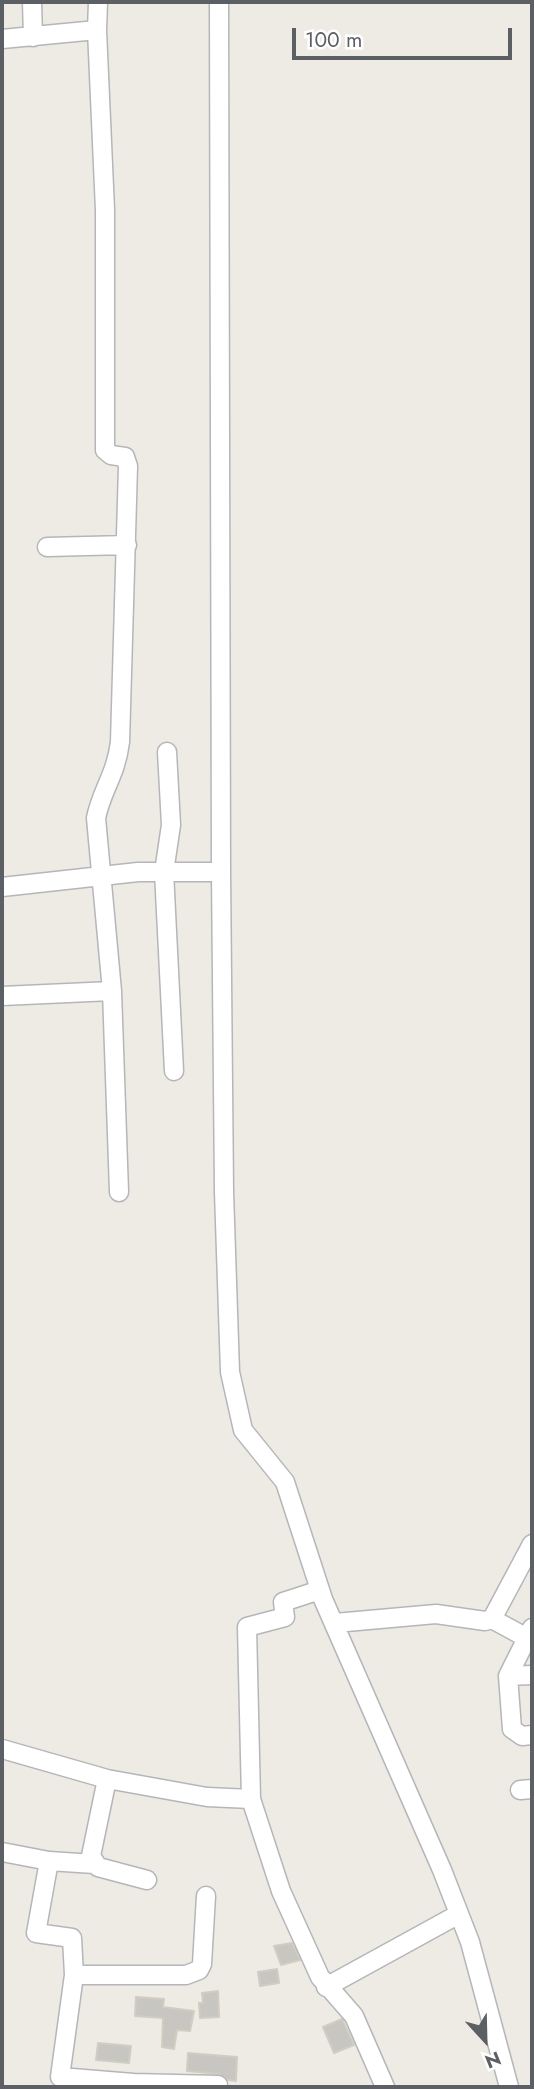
<!DOCTYPE html>
<style>
body{margin:0}
#map{position:relative;width:534px;height:2089px;overflow:hidden;background:#edebe4;font-family:Jost,sans-serif}
canvas{display:block}
.frame{position:absolute;inset:0;border:4px solid #5c5f63;pointer-events:none}
.north{position:absolute;left:450px;top:2005px;width:70px;height:70px;-webkit-text-stroke:5px #fff;paint-order:stroke;rotate:158deg;font-size:19px;font-weight:700;line-height:28px;text-align:center;color:#5c5f63}
.north::after{content:'';display:block;margin:auto;width:24px;height:32px;background:#5c5f63;clip-path:polygon(50% 0,100% 100%,50% 72%,0 100%)}
.scale{position:absolute;left:292px;top:28px;width:220px;height:32px;box-sizing:border-box;border:4px solid #5c5f63;border-top:0;padding-left:9px;font-size:21px;line-height:24px;white-space:nowrap;color:#5c5f63;-webkit-text-stroke:5px #fff;paint-order:stroke}
</style>
<div id="map">
<canvas width="534" height="2089"></canvas>
<div class="frame"></div>
<div class="north">N</div>
<div class="scale">100 m</div>
</div>
<script>
const ctx = document.querySelector('canvas').getContext('2d');
ctx.lineJoin = 'round';
function fillPath(path, color) { ctx.fillStyle = color; ctx.fill(path, 'evenodd'); }
function stroke(path, color, width, dash) { ctx.strokeStyle = color; ctx.lineWidth = width; ctx.lineCap = dash ? 'butt' : 'round'; ctx.setLineDash(dash || []); ctx.stroke(path); }
const building = new Path2D(`
 M292 1943 300 1960 281 1965 274 1946Z
 M277 1969 279 1983 260 1986 258 1972Z
 M218 1991 219 2017 200 2018 199 2003H203L202 1993Z
 M136 1997 164 1999 163 2007 194 2011 190 2031 177 2030 174 2049 162 2047 163 2018 135 2016Z
 M342 2019 354 2045 334 2053 323 2027Z
 M98 2043 131 2046 129 2063 96 2060Z
 M188 2053 237 2057 236 2081 228 2080 219 2074 187 2071Z`);
fillPath(building, '#c8c6c0');
stroke(building, '#d1cdc2', 2);
const street = new Path2D(`
 M32 2 33 37
 M219 2 221 872 224 1192 230 1372 243 1430 285 1482 323 1599 442 1870 470 1942 509 2087
 M97 30 105 210V450L111 455 125 457 128 466 120 742C116 775 102 789 96 818L112 991 119 1192
 M2 39 97 30 98 2
 M47 547 127 545
 M167 752 171 825 164 872 174 1071
 M2 887 138 872H221
 M2 996 112 991
 M492 1619 527 1638
 M335 1623 436 1614 485 1621 492 1619 532 1544
 M532 1628 508 1676 532 1675
 M508 1676 512 1729 522 1736 532 1735
 M2 1749 107 1779 207 1797 251 1799 281 1891 320 1977 354 2016 385 2087
 M107 1779 91 1856 98 1867 147 1880
 M520 1790 532 1789
 M251 1799 247 1627 285 1617 283 1602 320 1590
 M2 1852 49 1861 36 1933 72 1938 74 1975 60 2077 133 2083 132 2087
 M49 1861 94 1864
 M74 1975H186L199 1970 202 1964 206 1896
 M326 1987 459 1914
 M133 2083 218 2085`);
stroke(street, '#b4b6b9', 21);
stroke(street, '#fff', 18);
</script>
